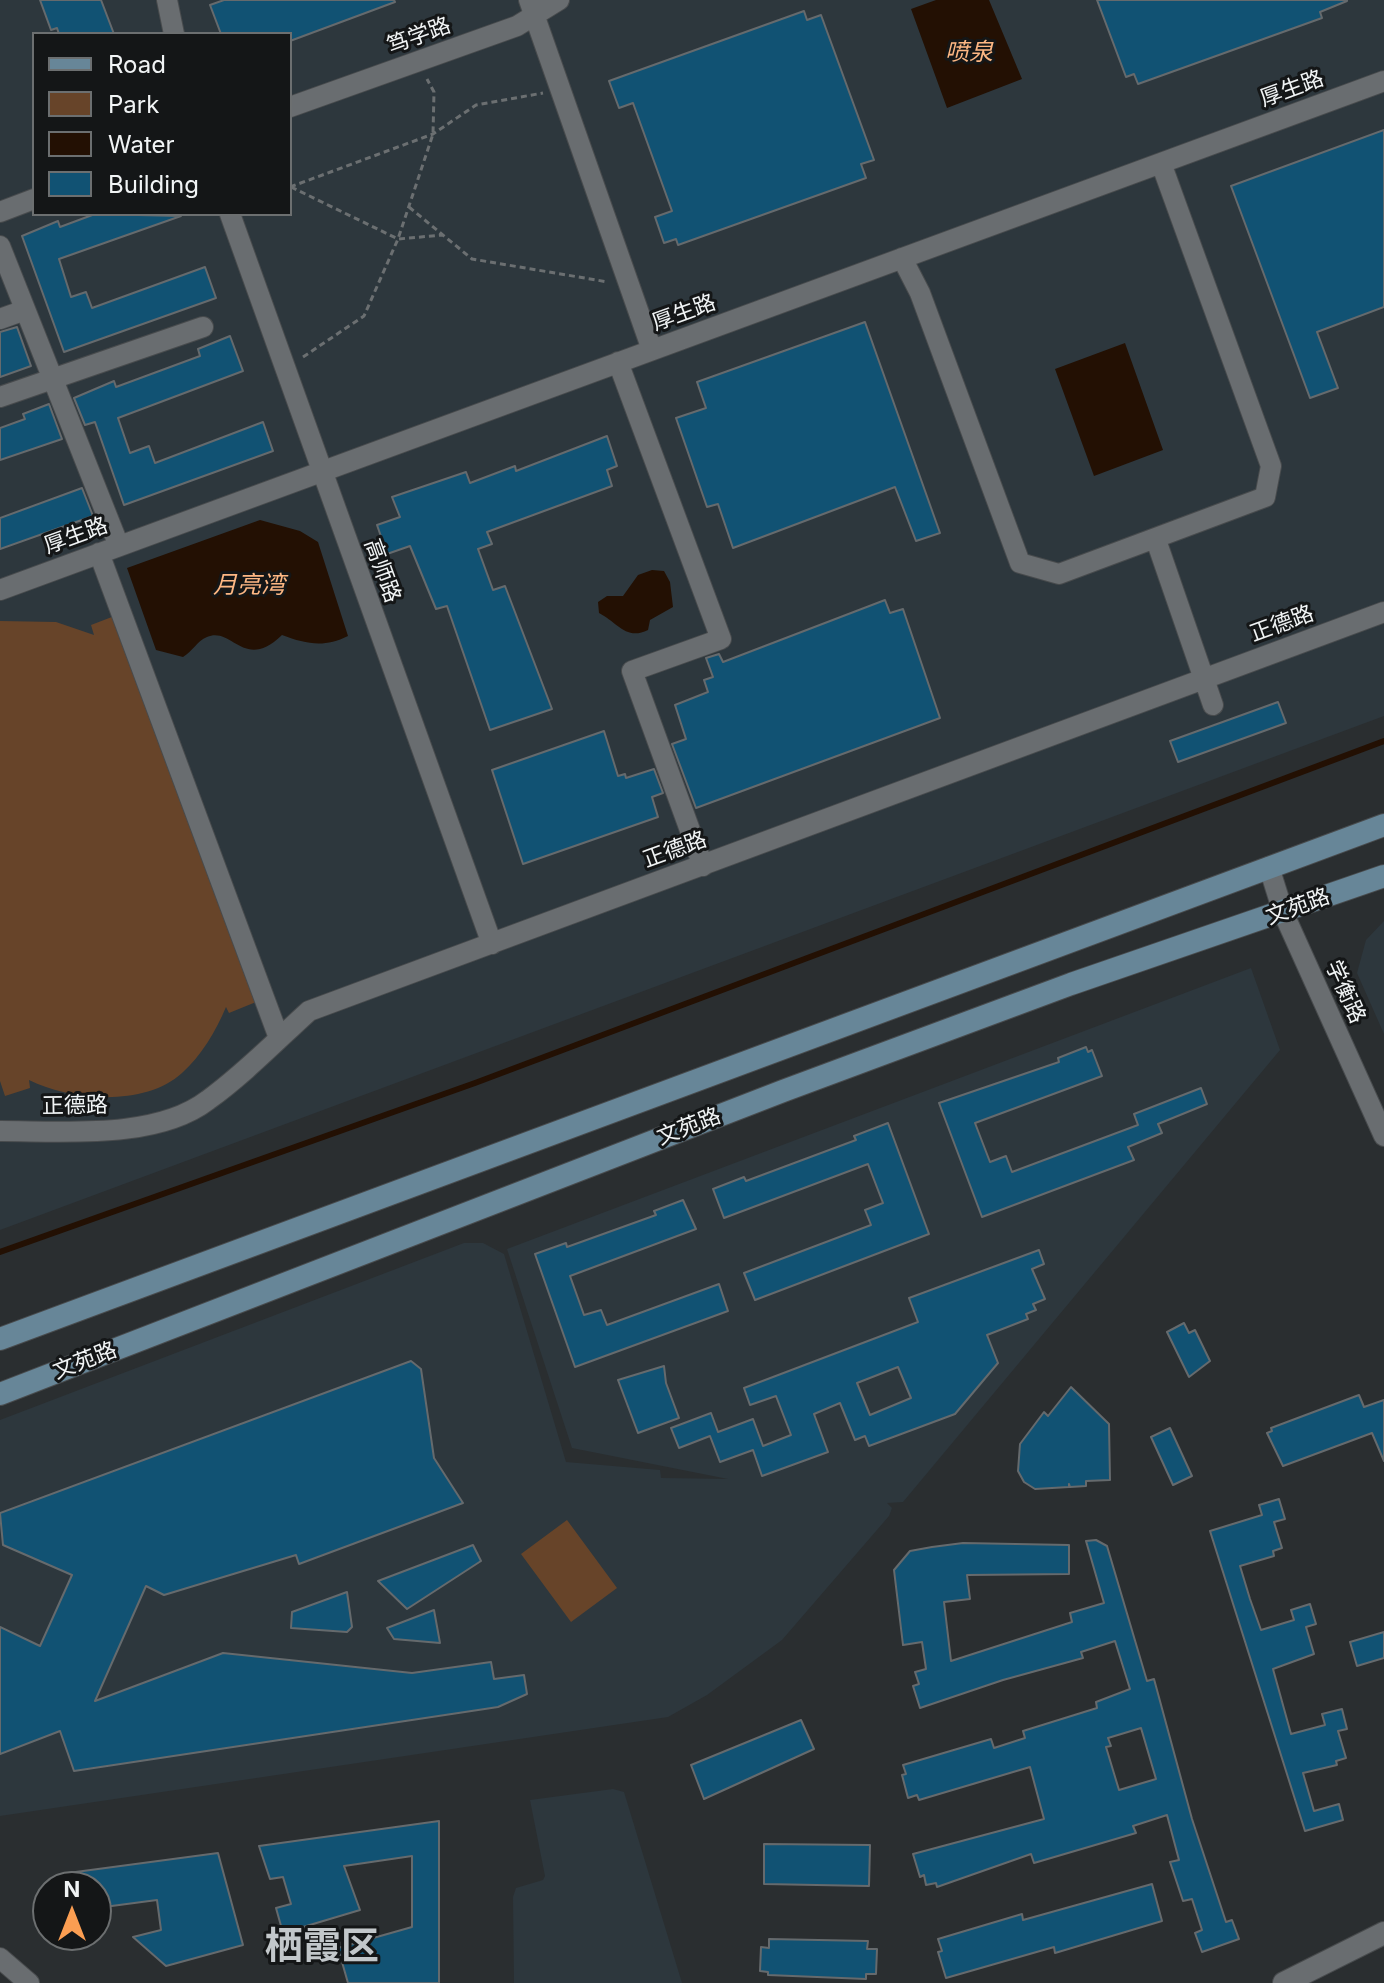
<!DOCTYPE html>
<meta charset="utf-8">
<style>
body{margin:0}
#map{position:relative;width:1384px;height:1983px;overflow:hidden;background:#2a2e30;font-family:Inter,sans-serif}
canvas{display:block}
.legend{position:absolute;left:32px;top:32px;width:260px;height:184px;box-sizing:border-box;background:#141617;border:2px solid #6c6f70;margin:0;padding:10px 14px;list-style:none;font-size:24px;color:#f1f4f5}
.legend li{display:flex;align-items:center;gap:16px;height:40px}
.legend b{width:40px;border:2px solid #6c6f70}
.north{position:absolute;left:32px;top:1871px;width:80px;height:80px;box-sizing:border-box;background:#141617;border:2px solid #6c6f70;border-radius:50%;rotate:0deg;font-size:22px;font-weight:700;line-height:32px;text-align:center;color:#f1f4f5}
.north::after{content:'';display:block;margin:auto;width:28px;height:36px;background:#fb9e52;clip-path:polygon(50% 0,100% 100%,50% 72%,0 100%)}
</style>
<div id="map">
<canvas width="1384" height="1983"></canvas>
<ul class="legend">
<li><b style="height:10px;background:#678698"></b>Road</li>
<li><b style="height:22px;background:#674429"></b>Park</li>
<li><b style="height:22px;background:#231003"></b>Water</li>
<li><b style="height:22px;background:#115273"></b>Building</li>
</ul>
<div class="north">N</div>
</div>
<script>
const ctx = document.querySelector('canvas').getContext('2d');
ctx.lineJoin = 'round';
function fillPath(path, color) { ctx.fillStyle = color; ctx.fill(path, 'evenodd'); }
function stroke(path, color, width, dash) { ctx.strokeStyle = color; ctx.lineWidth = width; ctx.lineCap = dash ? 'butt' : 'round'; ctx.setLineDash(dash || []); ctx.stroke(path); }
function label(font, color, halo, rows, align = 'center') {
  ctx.font = font + ' Inter,"Noto Sans SC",sans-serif'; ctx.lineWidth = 6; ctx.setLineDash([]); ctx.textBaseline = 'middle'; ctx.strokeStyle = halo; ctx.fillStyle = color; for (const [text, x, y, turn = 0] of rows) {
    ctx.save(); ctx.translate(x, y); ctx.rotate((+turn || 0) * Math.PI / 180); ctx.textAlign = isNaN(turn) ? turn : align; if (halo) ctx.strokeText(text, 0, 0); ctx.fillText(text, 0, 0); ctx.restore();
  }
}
fillPath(new Path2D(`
 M0 0H1384V716L0 1230ZM34 34H290V214H34Z
 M1384 921V1034L1357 973 1366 940Z
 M1251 968 1280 1050 903 1502 887 1503 892 1508 889 1516 782 1640 707 1695 668 1717 0 1816V1420L464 1243H483L504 1254 566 1462 660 1470 661 1478 728 1479 572 1448 507 1249Z
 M613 1789 624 1792 682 1983H514L513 1897 516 1888 543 1880 545 1876 530 1800Z`), '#2d373d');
fillPath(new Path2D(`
 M117 615 256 1002 229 1013 226 1007C216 1031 201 1056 182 1073 145 1107 71 1101 29 1080L30 1088 5 1096 0 1081V621L56 622 94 635 91 625Z
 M567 1520 617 1588 571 1622 521 1554Z`), '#674429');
fillPath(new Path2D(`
 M936 0H989L1022 79 947 108 911 9Z
 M1125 343 1163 450 1094 476 1055 369Z
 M260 520 300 531 318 542 348 636C324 648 306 644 282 635 244 672 232 626 207 637 197 641 192 652 183 657L156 650 127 568Z
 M652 570 664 571 670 582 673 607 650 620 648 630C626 641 617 622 599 613L598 602 607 596H623L638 575Z`), '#231003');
stroke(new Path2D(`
 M0 1252 475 1083 1384 741`), '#231003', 6);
const building = new Path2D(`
 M40 0H101L114 34H59L57 28 51 30Z
 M224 0H394L395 2 290 41V34H221L210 5Z
 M1097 0H1347V1L1320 12 1322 18 1138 84 1134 74 1126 77Z
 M804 11 807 20 821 15 874 160 861 164 866 178 678 245 676 239 664 243 655 217 672 211 633 103 619 108 609 81Z
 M1384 130V307L1317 332 1338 388 1310 398 1231 186Z
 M95 214 181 216 59 259 71 297 86 292 92 308 205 267 216 298 64 352 22 236 58 221 60 227Z
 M865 322 940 533 916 541 895 487 733 548 718 504 707 507 676 418 706 408 697 382Z
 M17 327 31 366 0 377V332Z
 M230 336 243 371 118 418 130 453 149 446 155 463 263 422 273 451 124 505 95 422 85 425 74 398 114 381 116 387 200 356 198 349Z
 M49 404 62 439 0 460V428L25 419 23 414Z
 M607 436 617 466 607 470 612 486 487 532 492 544 478 549 493 590 505 586 552 709 490 730 447 606 436 609 410 546 387 554 377 525 400 517 392 497 466 472 470 483 515 466 516 471Z
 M82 488 93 516 0 549V518Z
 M885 600 890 613 903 609 940 718 696 808 672 744 686 739 675 705 708 692 704 680 713 677 706 658 719 654 723 662Z
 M1278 702 1286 723 1178 762 1170 741Z
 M604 731 618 776 625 774 626 778 654 769 663 793 652 797 658 817 523 864 492 770Z
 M1086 1047 1088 1052 1092 1050 1102 1076 975 1123 990 1162 1006 1156 1012 1172 1138 1125 1134 1114 1201 1088 1207 1104 1158 1124 1162 1133 1128 1147 1134 1160 982 1217 939 1103 1059 1062 1058 1058Z
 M888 1123 929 1234 755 1300 744 1273 871 1225 865 1210 883 1203 868 1164 724 1218 713 1189 744 1177 746 1181 856 1140 854 1136Z
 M683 1200 696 1229 570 1276 584 1315 601 1310 607 1325 719 1284 728 1311 575 1367 535 1254 566 1243 567 1247 656 1215 654 1211Z
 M1039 1250 1044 1264 1032 1269 1045 1299 1033 1304 1036 1310 1026 1314 1028 1319 987 1335 998 1363 955 1414 869 1446 865 1436 855 1440 840 1403 814 1414 828 1452 762 1476 753 1450 720 1462 710 1436 679 1448 671 1428 711 1413 718 1432 753 1419 763 1446 791 1435 776 1396 750 1405 744 1388 918 1322 909 1298ZM898 1367 911 1398 870 1415 857 1383Z
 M1184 1323 1189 1333 1195 1330 1210 1361 1189 1377 1167 1332Z
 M411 1361 421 1369 434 1458 463 1503 299 1564 296 1555 164 1595 146 1586 95 1701 223 1653 412 1673 491 1662 494 1679 524 1675 527 1694 498 1707 74 1771 60 1731 0 1754V1627L40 1646 72 1575 3 1545 0 1513Z
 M664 1366 666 1383 679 1418 638 1433 618 1380Z
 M1071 1387 1109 1424 1110 1480 1086 1481V1486L1070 1487 1069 1484V1487L1035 1489 1024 1482 1018 1471 1020 1444 1044 1412 1048 1416Z
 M1359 1395 1364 1407 1384 1400V1461L1372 1433 1283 1466 1267 1433 1272 1431 1271 1428Z
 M1170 1428 1192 1476 1173 1485 1151 1437Z
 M1279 1499 1285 1519 1274 1522 1282 1548 1273 1551 1274 1556 1240 1566 1250 1599 1261 1630 1294 1620 1291 1610 1310 1604 1316 1624 1306 1627 1314 1654 1273 1669 1291 1734 1325 1725 1322 1714 1342 1709 1347 1729 1338 1731 1346 1758 1336 1761 1337 1765 1303 1773 1314 1811 1339 1804 1343 1820 1305 1831 1210 1531 1262 1515 1259 1505Z
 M1086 1541 1096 1540 1107 1546 1147 1681 1154 1679 1192 1819 1226 1922 1232 1920 1239 1939 1202 1952 1195 1933 1202 1930 1192 1899 1183 1901 1170 1862 1179 1860 1167 1815 1133 1826 1136 1833 1034 1863 1031 1854 937 1887 936 1883 926 1885 924 1875 920 1877 913 1854 1044 1819 1030 1767 919 1800 917 1795 908 1798 902 1775 906 1774 903 1765 991 1739 994 1748 1025 1738 1023 1731 1097 1708 1096 1702 1130 1689 1115 1641 1081 1652 1083 1658 1003 1680 920 1708 913 1686 919 1684 915 1672 926 1669 922 1642 903 1645 894 1570 910 1551 932 1547 963 1543 1069 1545V1574L967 1575 970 1599 944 1602 951 1661 1072 1622 1070 1613 1104 1603ZM1141 1728 1156 1779 1119 1790 1106 1747 1111 1746 1108 1738Z
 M473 1545 481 1561 407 1609 378 1581Z
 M347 1592 352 1627 347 1632 291 1628 292 1612Z
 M434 1610 440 1643 394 1639 387 1628Z
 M1384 1632V1658L1357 1666 1350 1642Z
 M801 1720 814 1749 704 1799 691 1765Z
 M439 1821V1983H348L338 1948 412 1927V1856L344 1866 360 1910 283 1933 276 1908 291 1904 283 1877 270 1879 259 1846Z
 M764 1844 870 1845 869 1886 764 1884Z
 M218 1853 243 1945 166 1966 133 1937 161 1930 157 1900 104 1907 96 1900V1887H83L68 1873Z
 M1152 1884 1162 1921 1055 1953 1054 1947 946 1978 938 1952 942 1951 938 1939 1022 1914 1023 1920Z
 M769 1939 868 1941 867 1949H877L876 1974H866V1979L768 1975V1972L760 1971 761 1947 769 1948Z`);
fillPath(building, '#115273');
stroke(building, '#656a6d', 2);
const minor = new Path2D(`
 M167 0 174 34
 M529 0 652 350
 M290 107 517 26 559 0
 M0 212 34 199
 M230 214 492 944
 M0 246 119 546
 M902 258 920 293 1020 563 1059 574 1265 497 1271 466 1161 163
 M0 319 25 310
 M618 362 721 639 632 671 703 866
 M0 397 203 327
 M1156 540 1213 705
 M99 553 279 1038
 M0 590 1384 81
 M1269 867 1283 912 1384 1136
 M0 1131C63 1131 156 1140 208 1100 244 1074 276 1041 309 1011L1384 612
 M0 1958 29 1983`);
const tertiary = new Path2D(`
 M1284 1983 1384 1933`);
const secondary = new Path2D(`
 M0 1339 1384 825
 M0 1394 783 1091 1071 984 1384 876`);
stroke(minor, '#484b4d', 22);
stroke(tertiary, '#484b4d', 24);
stroke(secondary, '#484b4d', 24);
stroke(new Path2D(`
 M290 187 433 134 476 105 543 93
 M291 187 398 239 443 235
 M409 207 472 259 608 282
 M303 357 364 316 398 239 433 134 434 92 427 79`), '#6b6f71', 3, [6, 4]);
stroke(minor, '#696d70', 20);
stroke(tertiary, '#696d70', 22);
stroke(secondary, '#678698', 22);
label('22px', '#f1f4f5', '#141617', [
 ["笃学路",419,36,-20],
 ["厚生路",1292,89,-20],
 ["厚生路",684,313,-20],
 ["厚生路",76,536,-20],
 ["高师路",382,571,70],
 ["正德路",1282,624,-20],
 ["正德路",675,850,-20],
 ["文苑路",1298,907,-20],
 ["学衡路",1345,992,66],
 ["正德路",75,1106,-1],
 ["文苑路",689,1127,-21],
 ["文苑路",85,1361,-21]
]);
label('italic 24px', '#fdb783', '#141617', [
 ["喷泉",969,53],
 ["月亮湾",249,586]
]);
label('bold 38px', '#c2c7ca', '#141617', [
 ["栖霞区",322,1948]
]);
</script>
